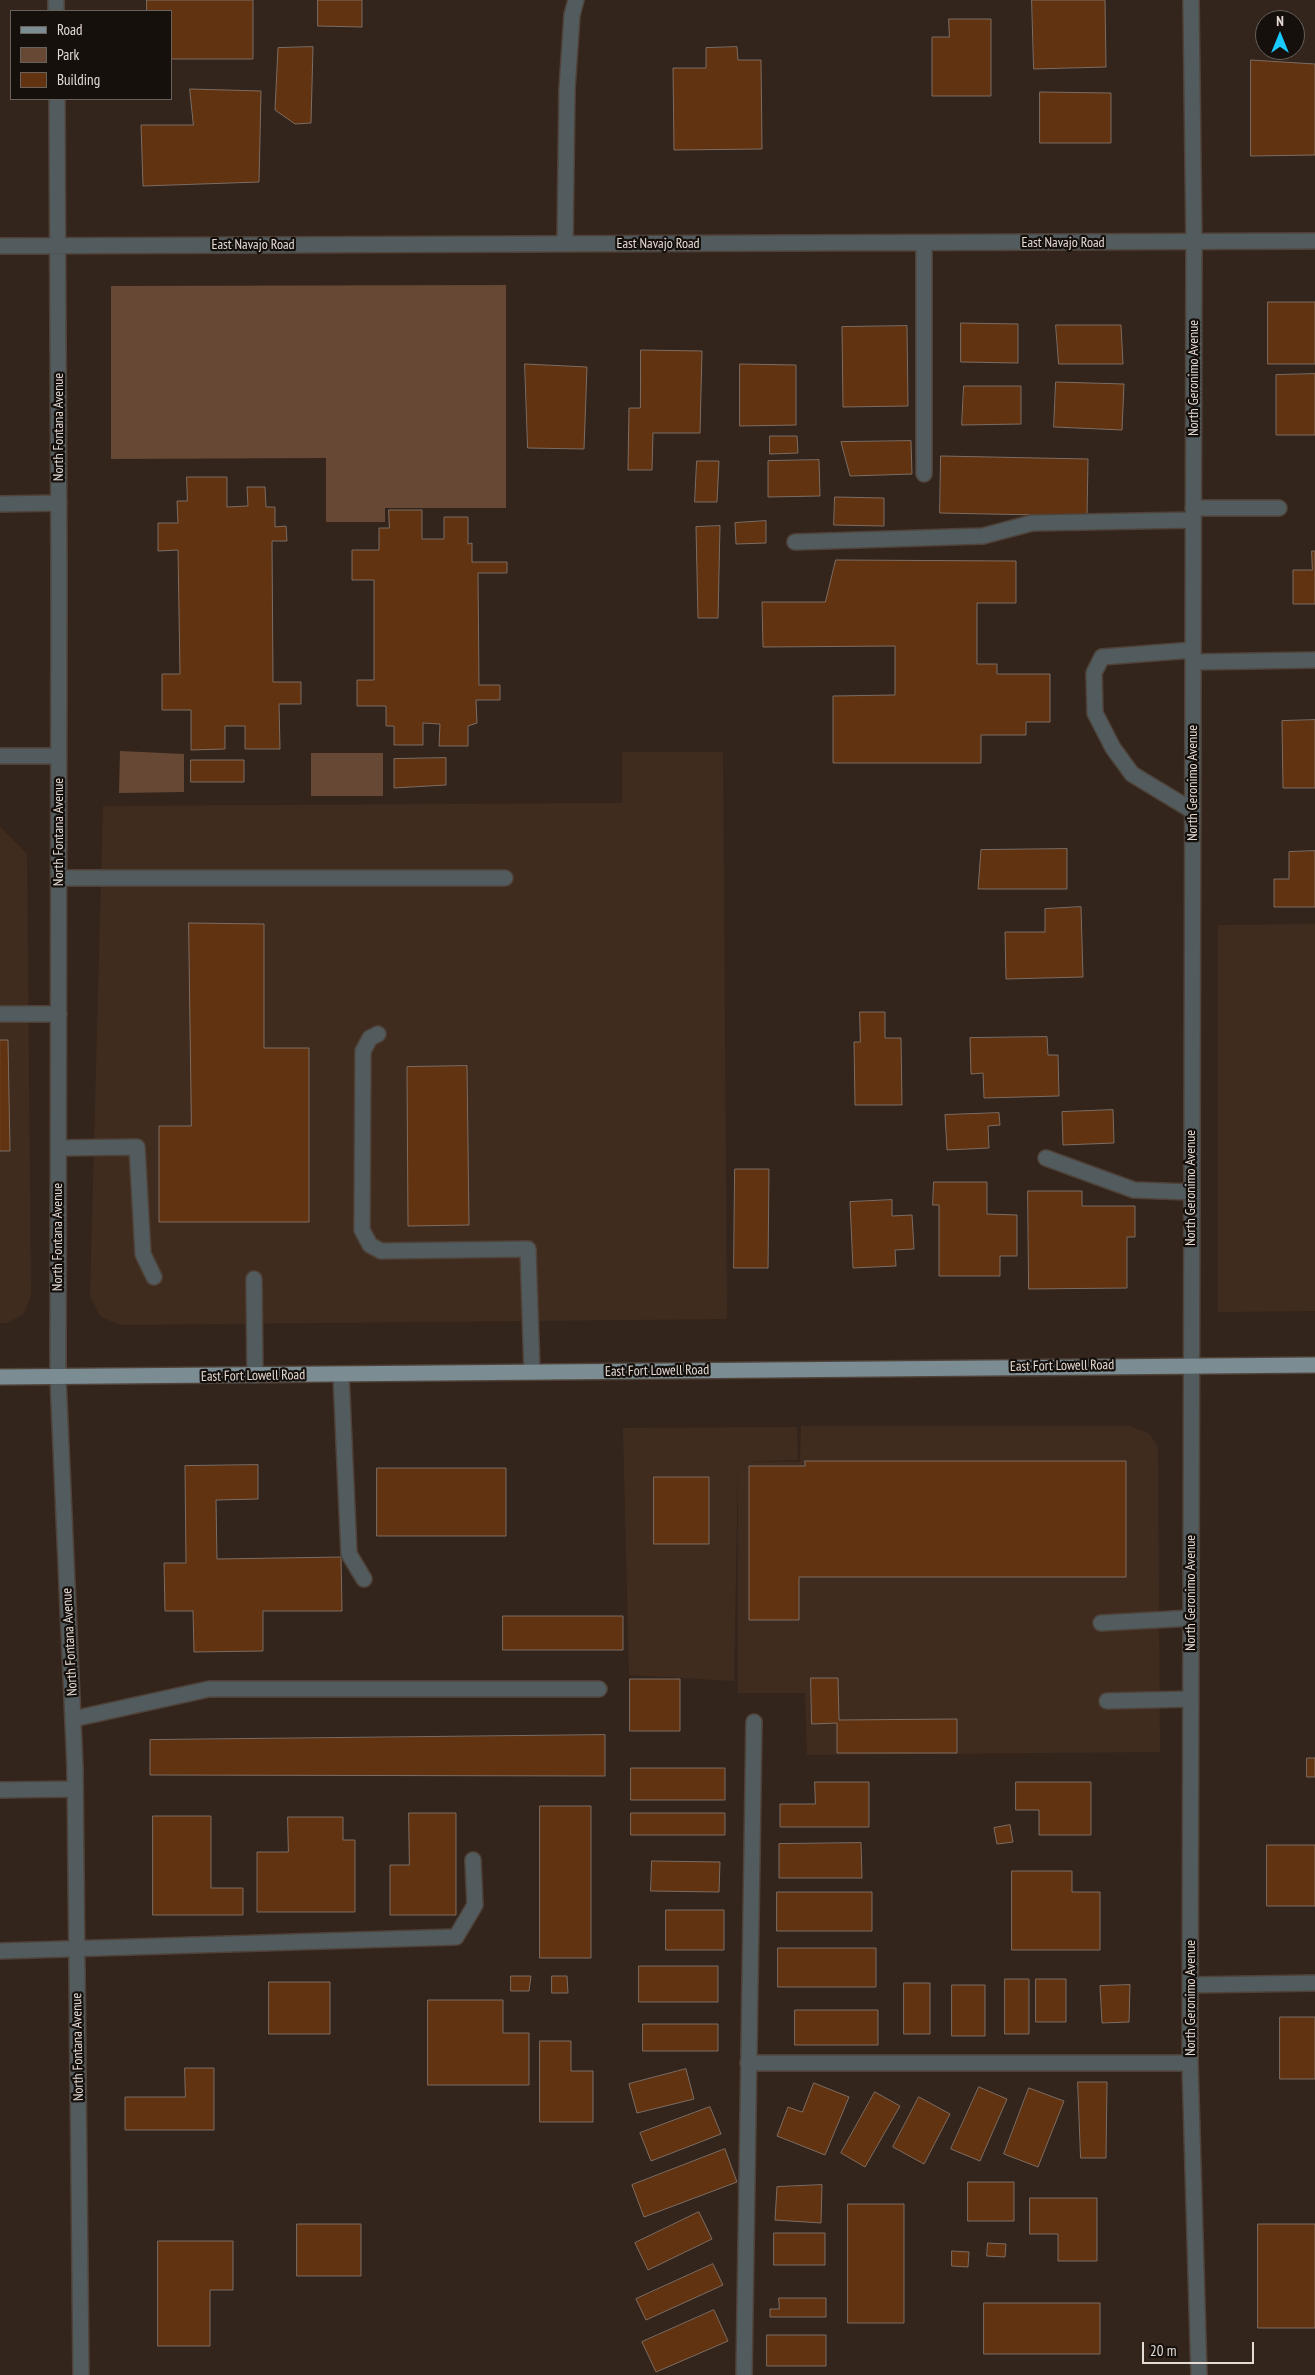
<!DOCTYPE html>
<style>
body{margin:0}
#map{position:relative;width:1315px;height:2375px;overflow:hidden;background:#33251c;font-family:"PT Sans Narrow",sans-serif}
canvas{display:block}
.legend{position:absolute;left:10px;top:10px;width:162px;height:90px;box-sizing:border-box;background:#16100c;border:1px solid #68615c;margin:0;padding:6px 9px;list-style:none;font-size:15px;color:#e4dad4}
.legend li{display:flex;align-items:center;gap:10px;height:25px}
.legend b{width:25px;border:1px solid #68615c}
.north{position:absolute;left:1255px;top:10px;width:50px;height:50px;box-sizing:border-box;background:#16100c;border:1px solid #68615c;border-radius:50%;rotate:0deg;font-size:14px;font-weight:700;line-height:20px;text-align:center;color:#e4dad4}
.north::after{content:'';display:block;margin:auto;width:18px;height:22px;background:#19cafc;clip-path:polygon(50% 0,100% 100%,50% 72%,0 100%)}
.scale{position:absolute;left:1142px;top:2342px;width:112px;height:22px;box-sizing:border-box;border:2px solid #e4dad4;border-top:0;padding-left:6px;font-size:15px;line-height:18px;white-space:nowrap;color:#e4dad4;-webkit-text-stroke:4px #16100c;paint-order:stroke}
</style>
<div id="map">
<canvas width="1315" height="2375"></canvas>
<ul class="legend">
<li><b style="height:6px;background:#7b8c93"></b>Road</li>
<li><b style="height:14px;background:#664835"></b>Park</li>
<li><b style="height:14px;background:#613310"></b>Building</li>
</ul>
<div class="north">N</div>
<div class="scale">20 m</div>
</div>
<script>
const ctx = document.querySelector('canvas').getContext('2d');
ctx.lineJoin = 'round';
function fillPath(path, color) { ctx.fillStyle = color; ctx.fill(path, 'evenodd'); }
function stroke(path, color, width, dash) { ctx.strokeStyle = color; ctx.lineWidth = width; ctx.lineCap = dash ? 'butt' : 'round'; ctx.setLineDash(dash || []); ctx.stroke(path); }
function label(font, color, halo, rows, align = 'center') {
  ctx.font = font + ' "PT Sans Narrow",sans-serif'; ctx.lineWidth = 4.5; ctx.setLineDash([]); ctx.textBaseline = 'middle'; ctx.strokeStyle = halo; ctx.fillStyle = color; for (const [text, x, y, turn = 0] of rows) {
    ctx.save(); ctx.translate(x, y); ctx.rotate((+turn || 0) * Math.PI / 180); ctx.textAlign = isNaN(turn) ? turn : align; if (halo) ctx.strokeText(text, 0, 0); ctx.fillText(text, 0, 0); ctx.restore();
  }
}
fillPath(new Path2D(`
 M622 752H723L727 1319 120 1325 101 1317 90 1296 103 806 622 803Z
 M0 827 27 854 31 1297 23 1314 8 1323H0Z
 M1315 924V1311L1218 1312V925Z
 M801 1426H1130L1150 1434 1158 1448 1160 1752 807 1755 805 1693H738V1462L734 1681 629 1675 623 1428 797 1427 798 1460 742 1462H800Z`), '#402c1f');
fillPath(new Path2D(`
 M506 285V508H385V522H326V458L111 459V286Z
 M120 751 184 754V792L119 793Z
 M311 753H383V796H311Z`), '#664835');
const building = new Path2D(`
 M147 0H253V59H171V11H147Z
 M318 0H362V27L318 26Z
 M1032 0H1105L1106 67 1034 69Z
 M949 19H991V96H932V37H949Z
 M313 47 311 123 295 124 275 110 278 48Z
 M737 47 738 60H761L762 149 674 150 673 68H706V48Z
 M1251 60 1315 64V155L1251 156Z
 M190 89 261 91 259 182 143 186 141 125H193Z
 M1040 92 1111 93V143H1040Z
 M1268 302H1315V364H1268Z
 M961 323 1018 324V363L961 362Z
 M1056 325H1121L1123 364H1059Z
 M907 326 908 406 843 407 842 327Z
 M641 350 702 351 700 433H653L652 470H628L629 408H640Z
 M525 364 587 367 584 449 528 448Z
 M740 364 796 365V425L740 426Z
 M1315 374V435H1276V375Z
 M1056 382 1124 384 1122 430 1054 427Z
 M964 386H1021V424L962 425Z
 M770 436H797L798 453 770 454Z
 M911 441 912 474 850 476 841 442Z
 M941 456 1088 459 1087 516 940 513Z
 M819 460 820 496 768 497V461Z
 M697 461H719L717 502H695Z
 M187 477H227V507L248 506 247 487H265L266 507H275V527L286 526 287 541H272L273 682H301V704H279L280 749H245V726H225V749L191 750V710H162V674H180L178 550 158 551V523H178L177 501H187Z
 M835 497 884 498V526L834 525Z
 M389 510H422V539H444V517H468V544L472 543V562H507V573H478L479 685H500V700H476L477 723 468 726V746H439L440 724 423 723V745H394V726H386V706H357V680H374V580H352V550H379V528H389Z
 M766 521V543L736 544 735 523Z
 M720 526 718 618H698L696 527Z
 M1312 551H1315V604H1293V570H1312Z
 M836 560 1016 561V603H977V664H997V674H1050V722H1026V735H981V763H833V696L895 695V646L763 647 762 602H825Z
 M1315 720V788H1283L1282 721Z
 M446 758V785L394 788V759Z
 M191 760H244V782H191Z
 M1067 849V889H978L981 850Z
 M1315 851V907H1274V879H1289V852Z
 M1081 907 1083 977 1006 979 1005 932H1045V909Z
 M189 923 264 924V1048H309V1222H159V1126H191Z
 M860 1012H885V1038H901L902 1105H855L854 1042H860Z
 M1047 1037 1048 1055H1058L1059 1096 984 1098 983 1073 971 1074 970 1038Z
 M0 1040H8L10 1151H0Z
 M467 1066 469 1225 408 1226 407 1067Z
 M1113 1110 1114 1143 1063 1145 1062 1112Z
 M999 1113 1000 1125 988 1126 989 1148 947 1150 945 1115Z
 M735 1169H769L768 1268H734Z
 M934 1182H987V1214L1017 1215V1256H1000V1276H939V1205H933Z
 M1028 1191H1082V1206H1135V1237H1127V1288L1029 1289Z
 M892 1200V1216L912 1215 914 1249 895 1250 896 1266 853 1268 850 1202Z
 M805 1461H1126V1577H799V1620H749V1466H805Z
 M258 1465V1499L216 1500 217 1559 341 1557 342 1611H263V1651L194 1652 193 1611H165L164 1563H186L185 1466Z
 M377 1468H506V1536H377Z
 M654 1477H709V1544H654Z
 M503 1616H623V1650H503Z
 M811 1678H838L839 1720 957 1719V1753H837V1723L812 1724Z
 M630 1679H680V1731H630Z
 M605 1735V1776L150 1775V1740Z
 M1307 1758H1315V1777H1307Z
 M631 1768H725V1800H631Z
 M815 1782H869V1827H780V1804H815Z
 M1016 1782H1091V1835H1039V1810H1016Z
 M540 1806H591V1958H540Z
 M409 1813H456V1915H390V1865H409Z
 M631 1813H725V1835H631Z
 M153 1816H211V1888H243V1915H153Z
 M288 1817H343V1840H355V1912H257V1852H288Z
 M1010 1825 1013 1842 997 1844 994 1828Z
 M861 1843 862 1878H779V1844Z
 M1267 1845H1315V1906H1267Z
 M652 1861 720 1862 719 1892 651 1891Z
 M1012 1871H1072V1892H1100V1950H1012Z
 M777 1892H872V1931H777Z
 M666 1910H724V1950H666Z
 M778 1948H876V1987H778Z
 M639 1966H718V2002H639Z
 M511 1976H531L529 1991H511Z
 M552 1976H567L568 1993H552Z
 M1005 1979H1029V2034H1005Z
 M1036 1979H1066V2022H1036Z
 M269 1982H330V2034H269Z
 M904 1983H930V2034H904Z
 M952 1985H985V2036H952Z
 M1130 1985 1129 2022 1102 2023 1100 1986Z
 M428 2000H503V2033H529V2085H428Z
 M795 2010H878V2045H795Z
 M1280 2017H1315V2079H1280Z
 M643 2024H718V2051H643Z
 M540 2041H571V2071H593V2122H540Z
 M185 2068H214V2130H125V2097H185Z
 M686 2069 694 2099 637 2113 629 2084Z
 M1078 2082H1107L1106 2158H1081Z
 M814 2083 849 2097 825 2155 777 2136 788 2107 802 2112Z
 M979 2087 1007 2099 980 2161 951 2149Z
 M1029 2088 1064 2101 1038 2167 1004 2154Z
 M875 2092 900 2106 865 2167 841 2153Z
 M919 2097 950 2114 924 2164 893 2147Z
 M710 2107 721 2134 651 2161 640 2133Z
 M725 2149 737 2182 644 2217 632 2185Z
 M968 2182H1014V2221H968Z
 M822 2185 821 2223 775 2220 777 2187Z
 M1030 2198H1097V2261H1058V2234H1030Z
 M848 2204H904V2323H848Z
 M699 2212 712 2239 648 2270 635 2243Z
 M297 2224H361V2276H297Z
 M1258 2224H1315V2328H1258Z
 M774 2233H825V2265H774Z
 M158 2241H233V2290H210V2346H158Z
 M988 2243 1006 2244 1005 2257 987 2256Z
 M952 2251 969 2252 968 2267 952 2266Z
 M713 2264 723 2285 646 2320 636 2299Z
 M779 2298H826V2317H770V2309H779Z
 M984 2303H1100V2354H984Z
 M714 2310 728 2341 656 2372 642 2342Z
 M767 2335H826V2366H767Z`);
fillPath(building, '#613310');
stroke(building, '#7d6c62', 1);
const minor = new Path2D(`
 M56 0V11
 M1191 0 1194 243 1190 2063 1199 2375
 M57 99 59 572 58 1378 75 1768 81 2375
 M565 244 567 89 572 15 576 0
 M0 246 1315 241
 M924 474V243
 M0 504 59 503
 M1193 508H1279
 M795 542 983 536 1032 523 1193 520
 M1193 662 1315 660
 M0 756H59
 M1193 811 1132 774 1113 748 1095 713 1094 673 1102 657 1193 650
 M59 878H505
 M0 1014H59
 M378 1034 370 1038 363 1051 362 1230 370 1245 381 1251 528 1249 532 1372
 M59 1148 137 1147 143 1254 154 1277
 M1046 1158 1134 1190 1191 1192
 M254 1279 255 1375
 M341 1375 349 1554 364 1579
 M1101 1623 1191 1618
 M1107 1701 1191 1699
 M73 1719 209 1689H599
 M0 1790 75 1789
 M0 1951 456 1937 475 1905 473 1860
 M1191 1985 1315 1983
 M748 2063H1190
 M744 2375 754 1722`);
const major = new Path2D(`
 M0 1377 1315 1365`);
stroke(minor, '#4f4239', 18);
stroke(major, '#4f4239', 18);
stroke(minor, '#525b5e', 15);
stroke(major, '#7b8c93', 15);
label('14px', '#e4dad4', '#16100c', [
 ["East Navajo Road",1063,243],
 ["East Navajo Road",658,244],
 ["East Navajo Road",253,245],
 ["North Geronimo Avenue",1194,378,-90],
 ["North Fontana Avenue",59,427,-90],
 ["North Geronimo Avenue",1193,783,-90],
 ["North Fontana Avenue",59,832,-90],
 ["North Geronimo Avenue",1191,1188,-90],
 ["North Fontana Avenue",58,1237,-90],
 ["East Fort Lowell Road",1062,1366,-1],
 ["East Fort Lowell Road",657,1371,-1],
 ["East Fort Lowell Road",253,1376,-1],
 ["North Geronimo Avenue",1191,1593,-90],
 ["North Fontana Avenue",70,1642,-93],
 ["North Geronimo Avenue",1191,1998,-90],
 ["North Fontana Avenue",78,2047,-91]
]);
</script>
